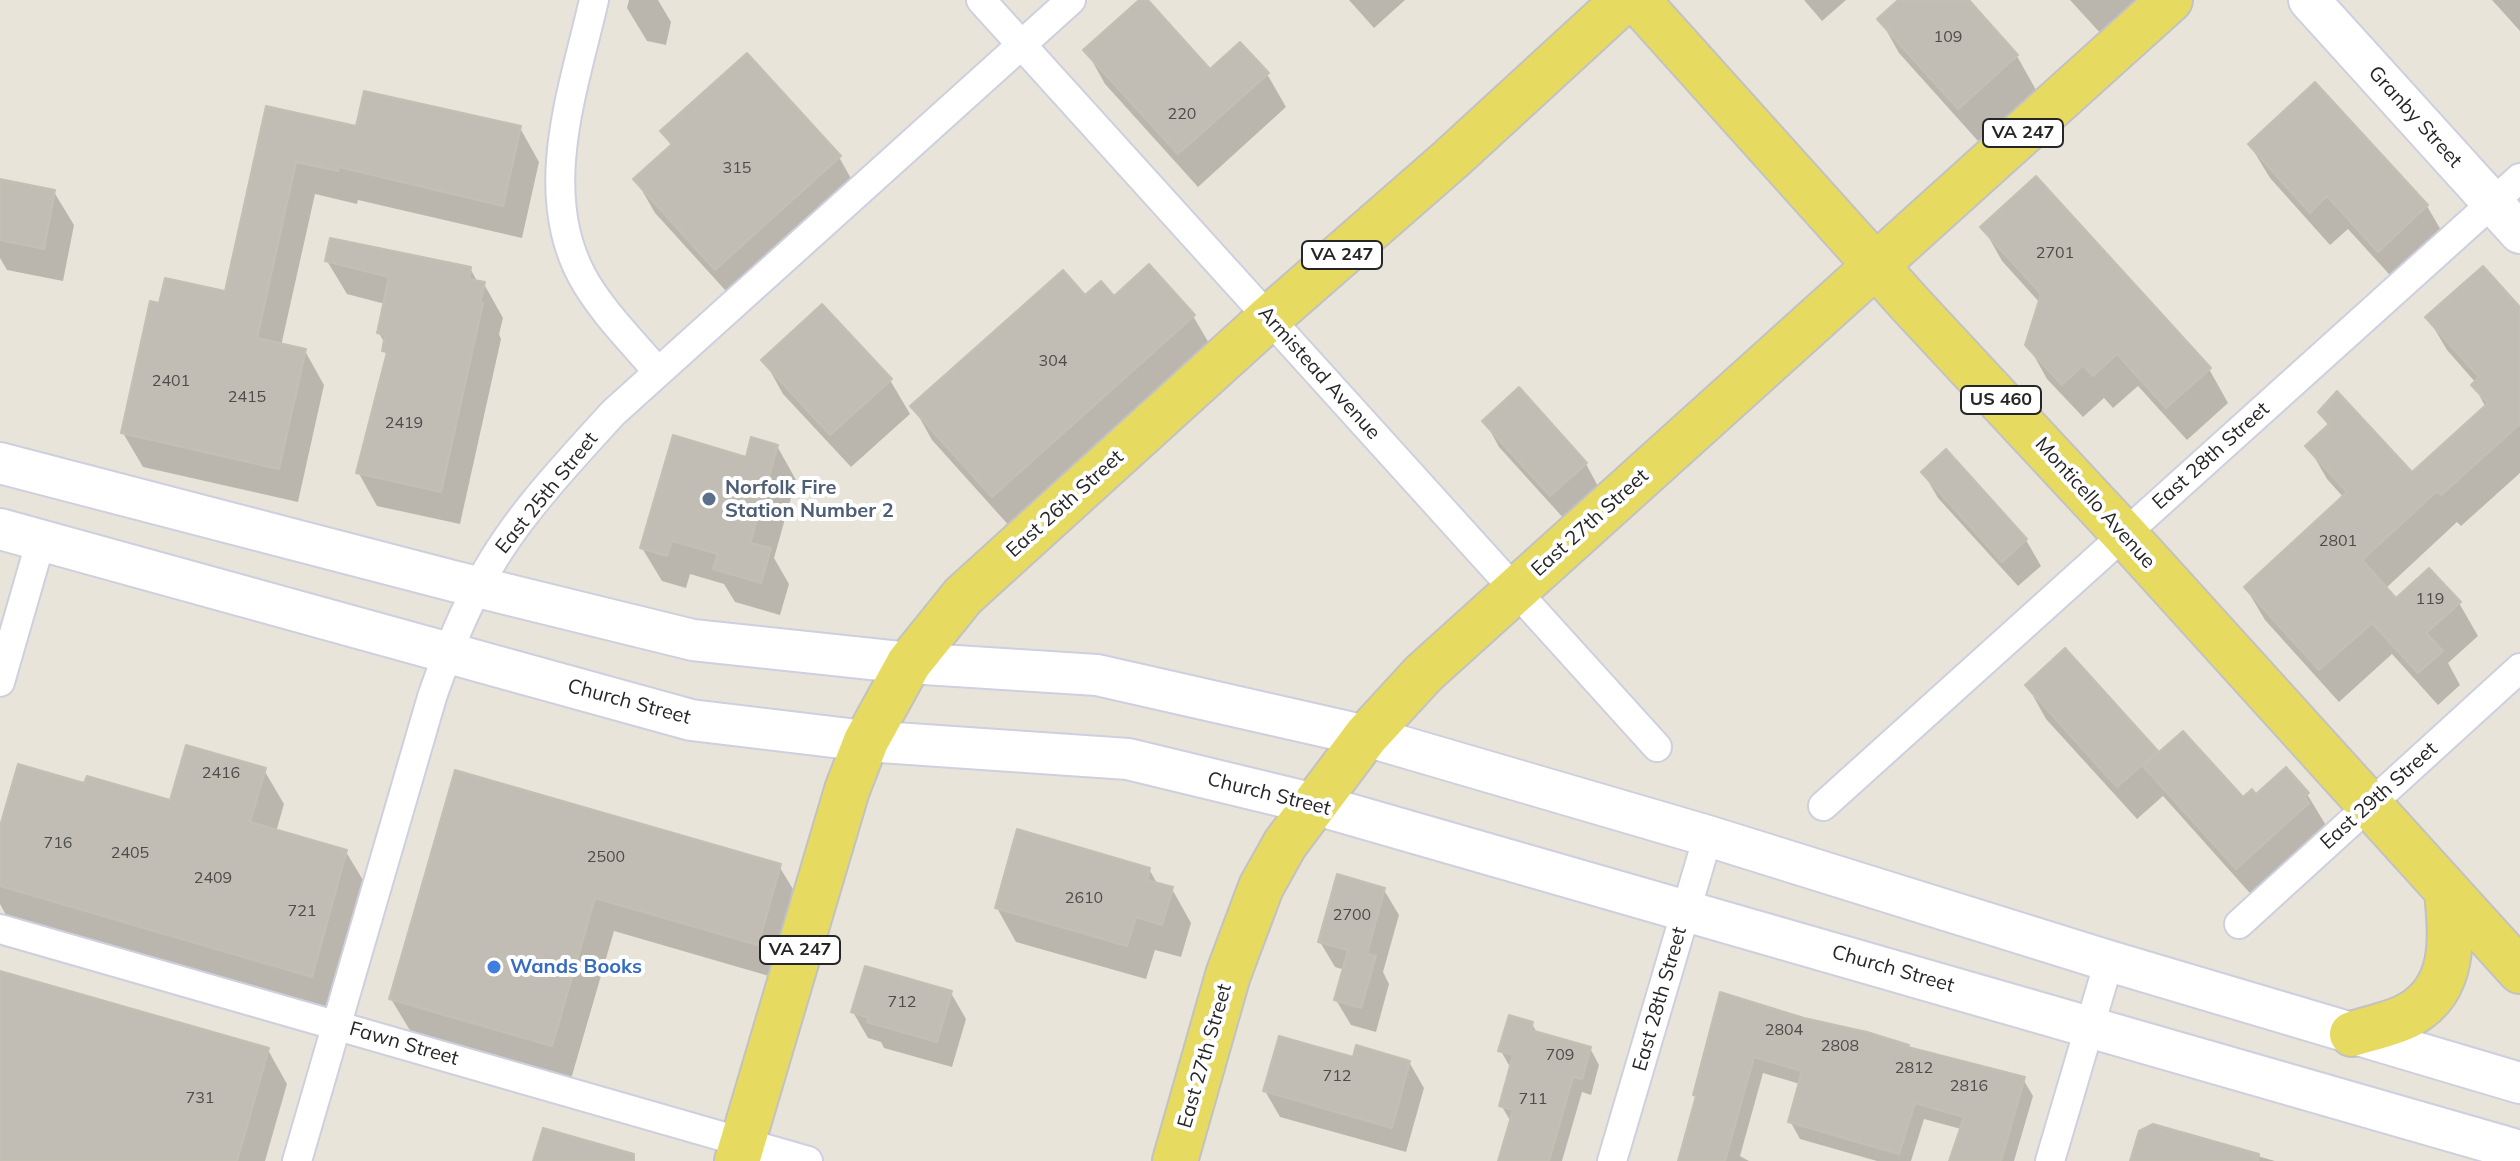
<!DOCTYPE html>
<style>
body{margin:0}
canvas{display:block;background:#e8e4d9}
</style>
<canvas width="2520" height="1161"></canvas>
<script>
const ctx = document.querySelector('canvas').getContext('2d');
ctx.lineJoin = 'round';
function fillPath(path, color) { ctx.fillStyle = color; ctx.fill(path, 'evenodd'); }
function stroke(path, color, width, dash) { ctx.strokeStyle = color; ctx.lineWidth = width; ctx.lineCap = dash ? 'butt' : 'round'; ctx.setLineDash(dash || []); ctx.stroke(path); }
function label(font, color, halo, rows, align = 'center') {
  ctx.font = font + ' Mulish,sans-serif'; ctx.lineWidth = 8; ctx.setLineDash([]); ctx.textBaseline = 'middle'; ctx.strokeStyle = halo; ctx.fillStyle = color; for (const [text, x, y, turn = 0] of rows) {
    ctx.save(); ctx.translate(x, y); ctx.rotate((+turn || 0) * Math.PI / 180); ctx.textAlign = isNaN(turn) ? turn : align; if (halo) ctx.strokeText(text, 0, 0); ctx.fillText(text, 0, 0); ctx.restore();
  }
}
fillPath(new Path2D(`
 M629 0H658L671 22 666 45 647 41 627 8Z
 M1141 0H1145L1210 72 1267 74 1286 107 1198 187 1105 84 1086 50Z
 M1349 0H1405L1374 28Z
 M1804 0H1846L1822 21Z
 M1901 0H1967L2017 56 2036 90 1978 141 1899 53 1880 19Z
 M2070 0H2165L2113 47Z
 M2492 0H2520V31Z
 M268 108 358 128H520L539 162 522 238 358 200 357 204 315 194 281 346 305 351 324 385 298 502 143 467 123 433 160 306 227 294Z
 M663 132 839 157 858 191 736 302 655 213 636 180 672 147Z
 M2250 145 2427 206 2446 239 2398 284 2348 229 2330 245 2270 178Z
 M0 181 54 192 74 225 63 281 7 270 0 258Z
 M1983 227 2209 369 2228 403 2187 440 2138 386 2113 408 2104 398 2083 417 2047 379 2028 345 2040 303 2002 261Z
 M327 261 470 268 478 283 484 284 503 318 499 334 501 339 460 524 377 506 358 472 388 357 384 351 385 344 379 333 385 304 347 294Z
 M1085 298 1114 299 1193 316 1213 350 1012 529 932 440 913 406Z
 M2520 310V473L2461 526 2457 522 2385 589 2396 601 2459 603 2478 636 2448 663 2460 685 2438 705 2392 654 2339 702 2265 620 2246 588 2344 498 2327 479 2308 446 2329 427 2320 412 2412 475 2486 408 2474 385 2476 383 2447 350 2428 318Z
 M764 360 890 380 910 414 851 467 783 394Z
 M1519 390 1586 464 1600 490 1566 521 1499 447 1485 421Z
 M777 446 796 480 774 558 789 584 780 615 735 602 724 584 690 574 686 588 662 581 642 548Z
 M1923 472 2026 540 2041 566 2018 586 1938 498Z
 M2027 685 2243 800 2256 797 2307 794 2327 827 2257 901 2163 796 2137 819 2046 719Z
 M264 770 284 804 276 832 346 852 366 885 330 1009 6 915 0 904V833L86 785 172 802Z
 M456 772 779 866 799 899 776 978 614 931 571 1079 411 1032 391 999Z
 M1149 869 1158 885 1172 889 1191 923 1181 957 1155 950 1146 979 1016 942 997 908Z
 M1384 890 1399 915 1383 972 1389 984 1376 1032 1351 1025 1336 1000 1345 970 1335 967 1320 942Z
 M0 973 268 1050 287 1084 265 1161H0Z
 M951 993 966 1019 952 1067 884 1048 881 1042 868 1038 853 1012Z
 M1721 994 1910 1050 2023 1079 2033 1096 2014 1161H1951L1961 1129 1924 1119 1911 1161H1877L1800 1139 1790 1121 1800 1084 1763 1073 1740 1156 1749 1161H1680L1698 1099 1695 1095Z
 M1532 1024 1538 1034 1590 1048 1599 1065 1591 1095 1582 1092 1562 1161H1500L1511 1122 1501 1105 1510 1067 1501 1051Z
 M1354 1059 1409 1062 1424 1088 1406 1152 1280 1117 1265 1091Z
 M2153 1126 2275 1161H2132Z`), '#0003');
const building = new Path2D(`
 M1139 0H1148L1210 69 1240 42 1269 73 1178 154 1083 50Z
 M1898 0H1969L2018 55 1958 109 1877 19Z
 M747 53 841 156 715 270 633 179 672 144 660 131Z
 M2315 82 2428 205 2378 252 2327 196 2310 213 2248 144Z
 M364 91 521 126 503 206 339 167 338 171 296 162 257 338 306 349 279 469 121 433 150 301 159 303 165 278 225 291 266 106 356 126Z
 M2036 176 2211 368 2166 408 2117 354 2093 376 2083 365 2062 385 2025 345 2041 294 1980 227Z
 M0 179 55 190 44 249 0 240Z
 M330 238 471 267 469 279 485 282 480 303H483L441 492 356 473 387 352 382 351 385 335 377 333 389 277 325 261Z
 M1149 264 1195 315 992 497 910 406 1063 270 1085 295 1101 281 1114 296Z
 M2483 266 2520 307V424L2441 495 2437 491 2362 560 2396 598 2429 568 2461 602 2426 633 2443 651 2418 673 2372 623 2319 670 2244 587 2347 492 2305 446 2329 424 2318 412 2337 391 2412 472 2488 403 2471 385 2479 377 2425 317Z
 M822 304 892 379 830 435 761 360Z
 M1519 387 1587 463 1550 496 1482 421Z
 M673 435 746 457 751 437 778 445 750 543 771 548 761 583 713 569 718 554 672 541 667 556 640 548Z
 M1946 449 2027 539 2002 562 1921 472Z
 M2065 648 2158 751 2117 787 2025 685Z
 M2183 731 2243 797 2252 789 2256 794 2286 767 2309 793 2304 797 2309 803 2236 869 2143 766Z
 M186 745 266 768 250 822 347 850 312 977 0 886V826L18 764 84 783 87 776 170 800Z
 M455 770 781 864 758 945 595 898 552 1046 389 999Z
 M1017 829 1150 868 1147 880 1173 887 1162 925 1136 917 1127 946 995 908Z
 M1337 874 1385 888 1367 954 1376 956 1361 1008 1334 1000 1348 950 1318 942Z
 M865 966 952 991 937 1042 867 1022 869 1018 851 1012Z
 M0 971 269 1048 237 1161H0Z
 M1720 992 1804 1018 1867 1032 1909 1045 1908 1047 2025 1077 2001 1161H1949L1964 1117 1915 1103 1899 1154 1788 1122 1802 1071 1754 1057 1725 1161H1678L1696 1096 1693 1095Z
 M1509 1015 1533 1022 1531 1030 1591 1047 1582 1079 1573 1077 1549 1161H1498L1513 1110 1499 1106 1513 1055 1498 1051Z
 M1279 1036 1353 1057 1356 1045 1410 1061 1392 1128 1263 1091Z
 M2153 1124 2259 1154 2258 1161H2130L2139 1131Z
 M543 1128 634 1154V1161H533Z`);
fillPath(building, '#c1bdb5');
stroke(building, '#c3c0b3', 2);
const street = new Path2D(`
 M594 0C574 88 536 190 582 276 601 311 632 341 658 372
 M981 0 1657 747
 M0 682 41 540
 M1823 806 2520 178
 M2239 924 2520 668
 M0 929 808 1161
 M297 1161 432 697C445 660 458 624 477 589 510 523 564 467 613 413L1071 0
 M1612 1161 1708 836
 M2050 1161 2109 961`);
const secondary = new Path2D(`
 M2309 0 2520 233
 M0 463 453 581 693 640 909 663 1097 675 1366 736 1708 836 2109 961 2520 1083
 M0 529 691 720 866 741 1128 759 1314 804 2520 1151`);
const primary = new Path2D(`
 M1637 0 1912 306 2125 535 2520 971
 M2352 1034C2370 1028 2394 1024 2411 1014 2457 987 2451 936 2447 891
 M737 1161 847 790 866 741 909 663 963 596 1269 318 1451 159 1624 0
 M1175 1161 1228 975 1261 887 1285 844 1366 736 1424 673 1516 590 2170 0`);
stroke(street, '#cecfdf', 32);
stroke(secondary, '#cecfdf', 44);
stroke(primary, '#c2c2c2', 48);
stroke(street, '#fff', 28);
stroke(secondary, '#fff', 40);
stroke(primary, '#e6db60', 44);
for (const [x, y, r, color] of [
 [709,499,8,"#5c6f8a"],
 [494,967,8,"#3f7fe0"]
]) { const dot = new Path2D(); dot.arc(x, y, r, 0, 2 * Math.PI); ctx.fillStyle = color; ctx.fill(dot); stroke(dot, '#fff', 3); }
label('16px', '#4d4c4a', null, [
 ["109",1948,37],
 ["220",1182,114],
 ["315",737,168],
 ["2701",2055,253],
 ["304",1053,361],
 ["2401",171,381],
 ["2415",247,397],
 ["2419",404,423],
 ["2801",2338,541],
 ["119",2430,599],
 ["2416",221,773],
 ["716",58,843],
 ["2405",130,853],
 ["2500",606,857],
 ["2409",213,878],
 ["2610",1084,898],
 ["721",302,911],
 ["2700",1352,915],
 ["712",902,1002],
 ["2804",1784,1030],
 ["2808",1840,1046],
 ["709",1560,1055],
 ["2812",1914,1068],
 ["712",1337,1076],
 ["2816",1969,1086],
 ["731",200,1098],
 ["711",1533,1099]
]);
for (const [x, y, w] of [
 [2023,133,80],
 [1342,255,80],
 [2001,400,80],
 [800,950,80]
]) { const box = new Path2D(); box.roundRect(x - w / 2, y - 14, w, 28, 6); ctx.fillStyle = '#fff'; ctx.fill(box); stroke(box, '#262626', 2); }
label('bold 18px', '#262626', null, [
 ["VA 247",2023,133],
 ["VA 247",1342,255],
 ["US 460",2001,400],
 ["VA 247",800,950]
]);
label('20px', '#262626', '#fff', [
 ["Granby Street",2415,117,48],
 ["Armistead Avenue",1319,373,48],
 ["East 28th Street",2211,456,-42],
 ["East 25th Street",547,493,-51],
 ["Monticello Avenue",2095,503,48],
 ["East 26th Street",1065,504,-42],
 ["East 27th Street",1590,523,-42],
 ["Church Street",629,702,15],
 ["Church Street",1269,794,14],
 ["East 29th Street",2379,796,-42],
 ["Church Street",1893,969,16],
 ["East 28th Street",1660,999,-74],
 ["Fawn Street",404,1044,16],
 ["East 27th Street",1205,1056,-74]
]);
label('bold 20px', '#4e5e75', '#fff', [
 ["Norfolk Fire",725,488],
 ["Station Number 2",725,511]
], 'left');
label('bold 20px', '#366cbe', '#fff', [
 ["Wands Books",510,967]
], 'left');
</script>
